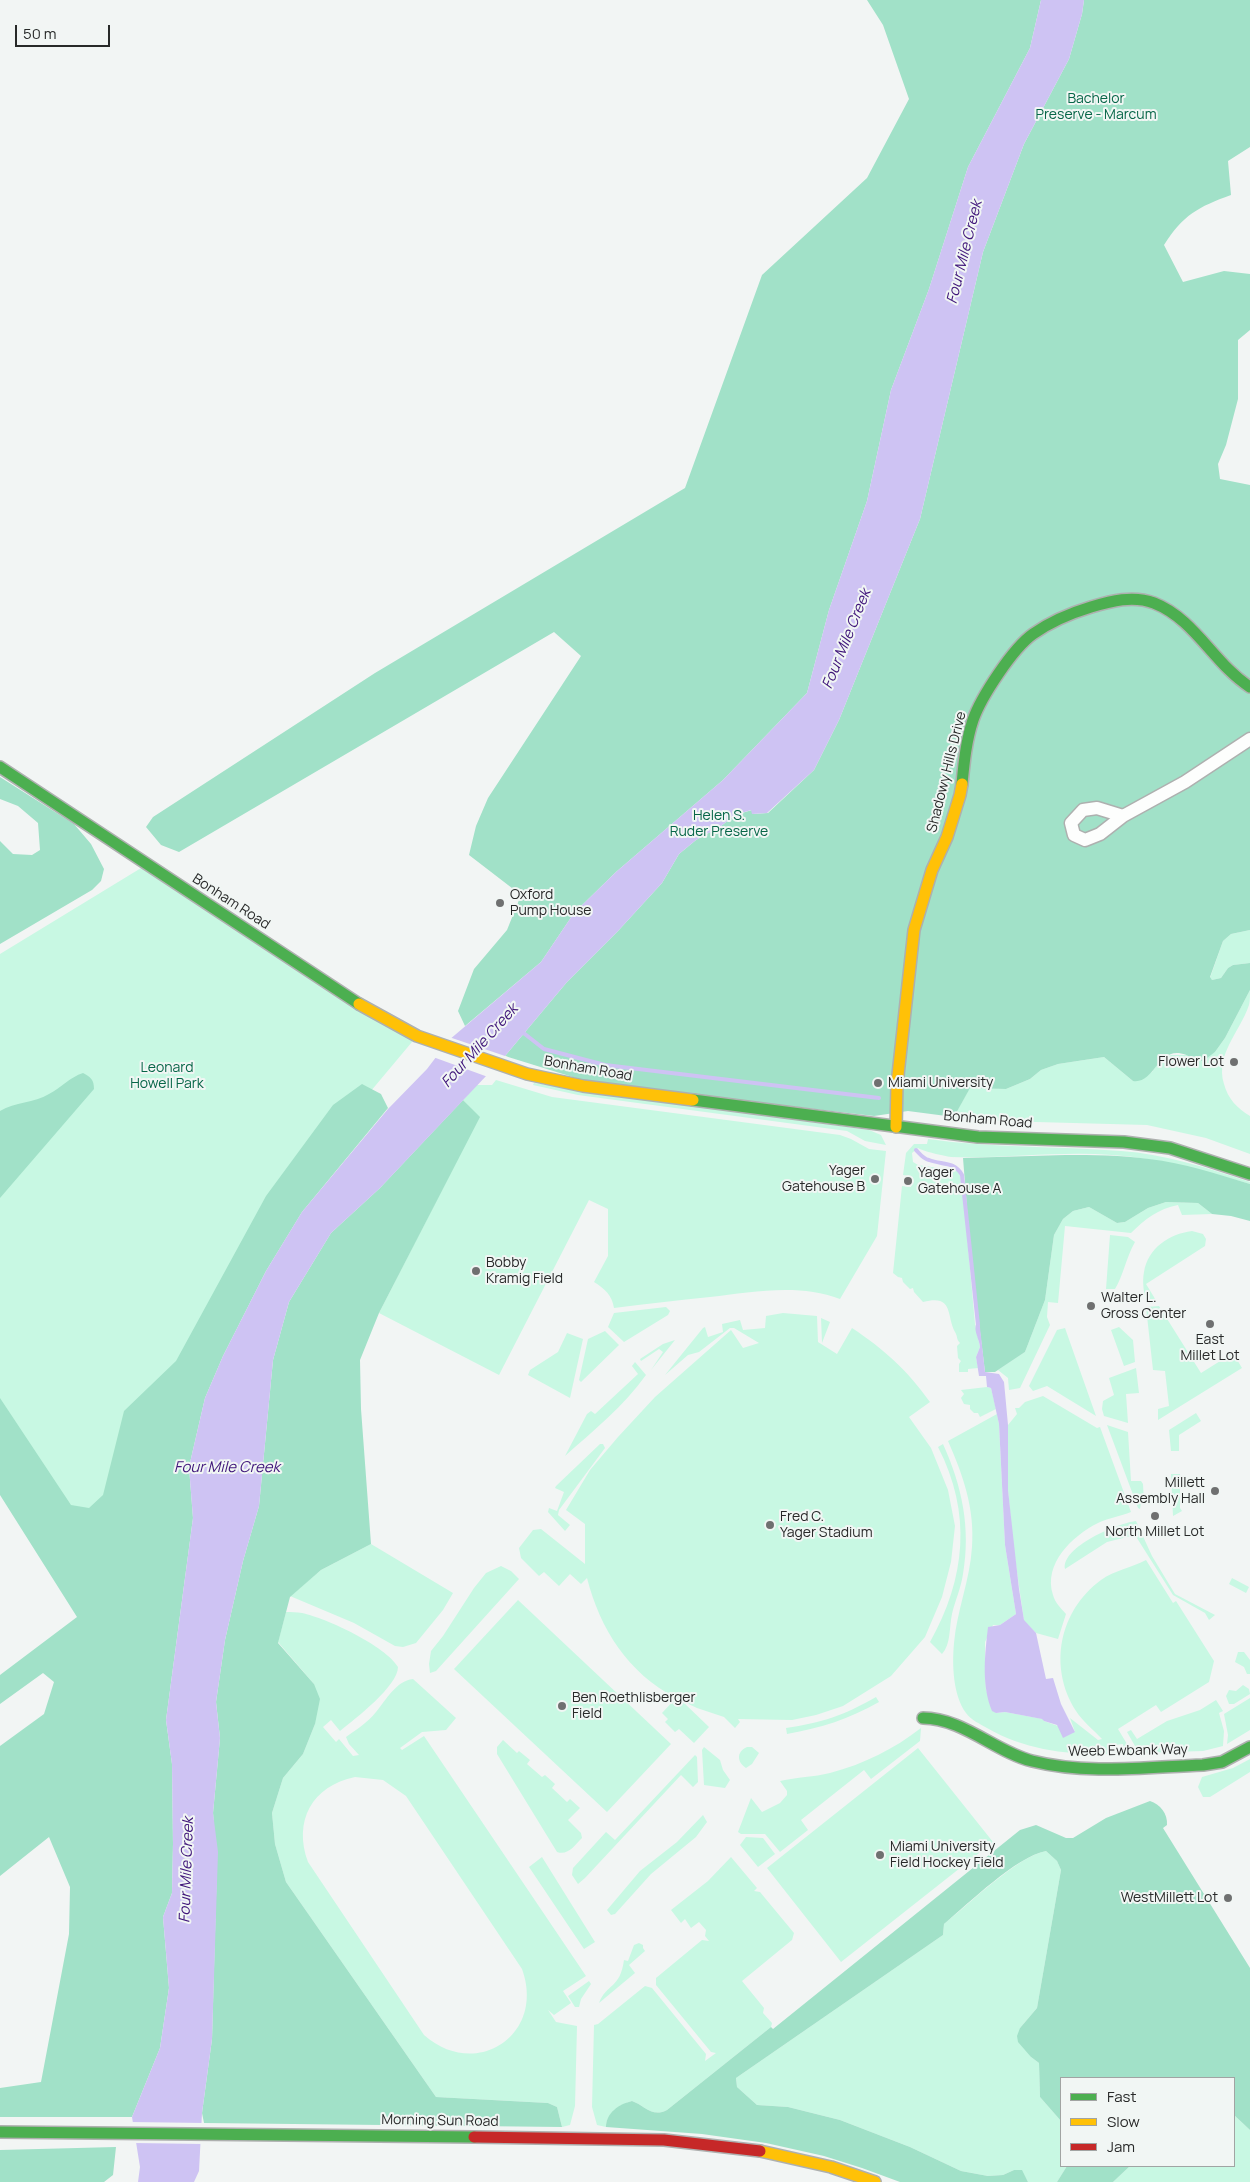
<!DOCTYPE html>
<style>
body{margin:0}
#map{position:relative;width:1250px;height:2182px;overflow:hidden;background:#f2f5f4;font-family:Manrope,sans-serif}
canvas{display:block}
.legend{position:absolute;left:1060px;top:2077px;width:175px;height:90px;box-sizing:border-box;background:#f1f6f4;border:1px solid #a1a4a3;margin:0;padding:6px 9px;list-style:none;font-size:15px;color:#282929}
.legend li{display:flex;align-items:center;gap:10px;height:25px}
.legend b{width:25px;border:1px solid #a1a4a3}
.scale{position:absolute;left:15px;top:25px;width:95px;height:22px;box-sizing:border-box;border:2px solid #282929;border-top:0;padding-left:6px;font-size:15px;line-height:18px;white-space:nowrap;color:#282929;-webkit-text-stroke:4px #f1f6f4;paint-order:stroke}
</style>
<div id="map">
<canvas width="1250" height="2182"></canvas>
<ul class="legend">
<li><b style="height:6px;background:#4caf50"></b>Fast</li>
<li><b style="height:6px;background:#ffc107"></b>Slow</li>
<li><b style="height:6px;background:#c62828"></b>Jam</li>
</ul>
<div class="scale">50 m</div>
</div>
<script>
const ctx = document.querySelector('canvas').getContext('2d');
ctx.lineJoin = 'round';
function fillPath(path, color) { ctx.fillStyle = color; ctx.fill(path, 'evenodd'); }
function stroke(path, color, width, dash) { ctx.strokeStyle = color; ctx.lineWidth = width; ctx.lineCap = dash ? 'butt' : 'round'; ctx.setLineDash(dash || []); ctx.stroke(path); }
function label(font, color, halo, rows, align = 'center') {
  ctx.font = font + ' Manrope,sans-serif'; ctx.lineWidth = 4; ctx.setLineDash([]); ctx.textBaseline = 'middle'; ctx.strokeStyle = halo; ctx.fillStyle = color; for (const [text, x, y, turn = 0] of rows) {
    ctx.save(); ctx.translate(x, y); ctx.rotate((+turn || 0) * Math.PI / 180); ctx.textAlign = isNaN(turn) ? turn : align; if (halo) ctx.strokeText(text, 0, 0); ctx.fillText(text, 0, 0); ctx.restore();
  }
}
fillPath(new Path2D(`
 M146 865 417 1036 267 1215 82 1571 0 1451V954Z
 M1250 930V963L1233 965 1228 968 1221 978 1212 980 1210 978 1223 941 1231 934Z
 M1250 990C1250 995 1250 1001 1249 1005 1240 1032 1215 1054 1224 1084 1228 1099 1237 1108 1250 1116V1154L1206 1138 1147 1125 999 1121 954 1117 970 1087 1006 1089 1030 1079 1041 1070 1058 1064 1104 1057 1133 1081 1152 1072 1161 1059 1171 1055H1188L1197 1061 1215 1052 1225 1038Z
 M496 1080 552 1097 840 1135 851 1139 869 1149 886 1151 877 1236 840 1299C799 1283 752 1292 710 1297 678 1300 646 1304 614 1308 612 1295 605 1289 594 1282L608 1256V1209L589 1200 499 1375 379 1313 479 1117 463 1100 476 1085H492Z
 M534 1083 869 1130 881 1135 886 1145 865 1141 847 1131 578 1095 533 1085Z
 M928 1139C993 1148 1056 1146 1121 1151 1165 1154 1208 1168 1250 1182V1184C1204 1171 1159 1158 1112 1155 1058 1151 1004 1159 951 1157 944 1156 922 1151 918 1148L912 1153 913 1162 918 1165 958 1171 962 1180 975 1324 980 1347 976 1357 978 1368 968 1369V1372H959V1364L961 1361 958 1358 957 1346 960 1343C956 1339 958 1337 955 1332 946 1315 954 1294 923 1302L914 1292 913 1288 910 1289 903 1282 902 1278 898 1277 893 1273 902 1186 911 1187 913 1177 903 1175 906 1153 914 1144H927Z
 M1166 1202 1198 1203 1212 1214 1182 1215 1178 1205C1158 1209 1145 1219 1131 1233L1065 1226 1058 1303 1048 1302 1047 1317 1050 1325 1020 1388 1009 1390 1008 1378 998 1370 1025 1352 1045 1300 1054 1235 1063 1219 1073 1211 1089 1207 1117 1223 1125 1222 1148 1208Z
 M1192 1231 1203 1234 1206 1239 1205 1246 1146 1284 1157 1302 1146 1303C1144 1293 1142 1282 1144 1272 1148 1248 1169 1234 1192 1231Z
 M1110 1235 1128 1237 1135 1242C1126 1258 1123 1276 1115 1289H1106Z
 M1159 1306 1201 1373 1233 1353 1242 1368 1158 1420V1409L1169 1406 1165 1371 1153 1370 1146 1307Z
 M666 1307 670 1311 668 1315 624 1342 608 1327 614 1313Z
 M783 1313 817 1316 818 1342 837 1354 852 1328C885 1350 907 1370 930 1402L909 1417 931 1448 948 1490 955 1526 951 1562 942 1597 925 1637 891 1676 843 1706 816 1715 792 1720 738 1719 740 1722 735 1728 724 1717 697 1708 682 1701 709 1727 694 1743 679 1729 675 1732 665 1722 668 1719 662 1713 676 1698C628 1673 600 1629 587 1578L581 1584 570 1574 559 1586 544 1572 539 1576 521 1558 519 1548 533 1530 541 1529 585 1564V1524L566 1510 590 1470 618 1437 655 1397 731 1330 743 1348 759 1343 734 1328H730L699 1352 688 1355 665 1375 703 1328 705 1327 708 1337 723 1332 722 1324 740 1320 743 1330 765 1328 766 1316Z
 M821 1318 830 1322 822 1343Z
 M1119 1327 1133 1340 1135 1362 1124 1366 1111 1330Z
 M1065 1328 1096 1416 1047 1386 1033 1391 1029 1386 1057 1330Z
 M605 1331 619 1345 581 1382 579 1380 588 1339Z
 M567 1333 583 1339 570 1398 528 1375 530 1370 558 1352Z
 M675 1340 651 1370 663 1352 659 1349 641 1361 640 1359 663 1344Z
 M635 1362 646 1375C624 1406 593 1431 565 1456L587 1414 591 1411 595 1414 638 1374 632 1366Z
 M1136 1368 1139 1393 1126 1394 1128 1423 1104 1416 1102 1409 1103 1401 1114 1395 1109 1378Z
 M987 1387 991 1388 996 1409 980 1417 978 1413H974L970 1409V1405L964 1404 961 1398 964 1394 961 1390Z
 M1043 1396 1097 1428 1100 1427 1131 1512C1121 1516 1108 1518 1098 1523 1072 1536 1043 1564 1053 1595 1055 1603 1061 1608 1066 1614L1058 1639 1036 1633 1024 1621 1013 1544 1008 1490V1425L1017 1414 1015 1408H1019L1025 1402Z
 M1196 1413 1201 1421 1179 1435V1451H1171L1169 1430Z
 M997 1414 999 1424 1005 1545 1016 1614 1000 1625H993L985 1642V1669L986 1690 996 1713 1005 1712 1043 1719 1044 1721 1075 1732 1070 1718 1098 1740 1102 1739C1093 1729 1083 1722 1076 1711 1048 1667 1059 1611 1101 1580 1115 1570 1131 1568 1146 1560L1173 1603 1176 1601 1214 1661 1209 1682 1161 1712 1156 1705 1118 1729 1133 1754 1124 1753 1123 1744 1115 1745V1754C1070 1755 1027 1751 987 1728 980 1724 971 1720 966 1713 953 1695 952 1665 954 1643 957 1610 970 1580 972 1547 975 1509 963 1475 948 1441Z
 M1107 1425 1128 1432 1131 1481H1141L1143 1484 1144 1503H1141L1140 1509 1138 1508Z
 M600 1444H603L605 1448 559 1510 558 1515 570 1525 565 1531 548 1512 549 1508 557 1511 564 1492 555 1488 556 1486Z
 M943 1444C962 1486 971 1528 963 1574 961 1588 955 1601 952 1614 949 1628 951 1644 942 1654L930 1642C966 1578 972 1513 938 1447Z
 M1171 1474H1180V1508L1182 1511 1173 1516Z
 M1136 1521 1152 1556 1175 1594 1215 1615 1209 1620 1205 1613 1173 1595 1135 1535 1107 1542 1065 1569C1061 1547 1118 1523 1136 1521Z
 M371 1544 453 1593 443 1610 416 1643 403 1647 395 1646 354 1623 290 1596 321 1570Z
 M501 1566 511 1571 519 1579 436 1671 430 1673 429 1664 431 1651 443 1636 474 1588 486 1573Z
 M1232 1578 1249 1587 1246 1593 1229 1584Z
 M518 1600 671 1744 607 1812 454 1669Z
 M286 1612C291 1612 297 1612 302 1613 326 1618 386 1646 398 1667 398 1686 355 1719 340 1731L331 1720 323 1727 336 1742 339 1739 353 1756 359 1755 349 1744 346 1737C356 1730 368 1722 376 1712 386 1700 396 1681 413 1679L456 1718 446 1730 422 1732 400 1748 402 1750 424 1736 586 1976 563 1991 571 2003 554 2015 548 2010 556 2022 577 2026 575 2106 570 2125 562 2127 557 2107 548 2103 436 2097 286 1882 275 1844 272 1813 283 1778 303 1754 315 1724 314 1684 278 1642ZM355 1777 383 1780 406 1796 522 1969C546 2035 476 2081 424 2035L308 1862C293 1821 312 1786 355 1777Z
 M1238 1652H1244L1250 1660V1674H1247L1244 1667 1235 1662Z
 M1243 1685 1249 1689 1250 1694 1234 1704H1229L1226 1696 1229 1690 1236 1691Z
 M876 1697 879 1702C849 1719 821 1728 787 1734L786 1728C821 1723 845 1715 876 1697Z
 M1250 1698V1730L1227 1744 1228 1735 1224 1714Z
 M1216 1700 1223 1711 1219 1713 1224 1731 1223 1746 1203 1751 1139 1753 1127 1732 1131 1730 1137 1739 1167 1721 1200 1710Z
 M921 1728 920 1741 871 1779 864 1770 801 1820 808 1830 780 1852 765 1834H741L738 1832 751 1798 762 1812 780 1803 787 1795V1791L780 1781C797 1777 814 1777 830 1773 864 1764 894 1749 921 1728Z
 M503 1740 517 1753 519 1751 530 1760 527 1764 542 1777 545 1775 555 1784 552 1788 567 1802 570 1799 580 1808 568 1820 581 1833 582 1838C575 1845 568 1856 557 1852L497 1754V1747Z
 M704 1747 720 1760 723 1770 730 1780 725 1788 704 1785 702 1750Z
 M747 1747H752L759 1753 752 1764 746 1768C737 1762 736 1752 747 1747Z
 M918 1748 993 1842 841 1962 767 1868Z
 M695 1755 697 1757 698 1782 693 1787 681 1775 585 1878 578 1884 572 1875 573 1868 606 1832 615 1840Z
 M1250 1759V1772L1210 1797H1203L1198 1787 1202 1777 1233 1768Z
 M703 1815 707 1822 696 1837 651 1874 615 1914 611 1915 607 1910 640 1871 677 1842Z
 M746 1837 763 1838 775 1854 758 1867 740 1845Z
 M1046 1851 1057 1861 1061 1870 1037 2008 1020 2028 1031 2057 1039 2063 1040 2097 1061 2121V2166H1067L1057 2182H1028L1021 2170H1014L1003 2175 988 2176 961 2171 910 2147 840 2120 788 2107 757 2105 737 2087 736 2078 943 1935 944 1924C968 1905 1018 1856 1046 1851Z
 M542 1857 595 1942 584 1949 529 1867Z
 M731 1857 757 1888 754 1891 760 1892 794 1933 792 1940 742 1981 764 2008 763 2013 772 2023 771 2027 667 2110C652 2118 644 2105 632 2101 620 2104 606 2114 606 2127L597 2125 592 2107 594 2025 598 2024 645 1986 652 1988 706 2054 705 2061 716 2053 711 2052 656 1985V1978L702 1940 709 1941 705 1936 706 1930 699 1922 691 1928 685 1919 681 1923 671 1910 708 1881Z
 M639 1943 643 1945V1948L645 1951 629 1965 635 1973 599 2003C607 1983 620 1989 624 1960L628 1961 634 1945Z
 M589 1981 591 1984 581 1999 579 2007H575L568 1996Z
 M1234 2115 1250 2130V2182H1113L1130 2166H1234Z`), '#c8f8e3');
fillPath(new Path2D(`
 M867 0H1041L1030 48 968 167 929 289 891 390 867 501 829 610 807 693 723 780 616 872 574 913 541 962 465 1026 458 1011 474 969 507 930 521 895 469 855 476 826 488 798 581 656 554 632 179 852 161 845 146 827 153 817 375 673 685 488 762 275 867 178 909 99 883 25Z
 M1084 0H1250V147L1228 161 1231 195C1198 207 1183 215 1164 245L1183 282 1224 271 1250 274V330L1238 340V399L1226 445 1218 464 1220 479 1250 485V930L1231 934 1223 941 1210 977 1212 980 1221 978 1228 968 1233 965 1250 963V990L1225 1038 1215 1052 1203 1061H1197C1158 1034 1158 1085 1133 1081L1104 1057 1058 1064 1041 1070 1030 1079 1006 1089 970 1088 954 1117 908 1111 874 1116 592 1083 505 1056 567 982 618 931 662 883 679 854 696 840 721 826 735 815 752 810V814L768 813 814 770 839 720 920 519 983 252 1024 144 1069 59 1082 14Z
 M0 777 74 824 91 844 104 869 101 881 92 890 0 944V841L13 854 32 855 40 850 38 823 18 806 0 799Z
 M83 1073C91 1077 94 1080 94 1089L0 1198V1111C15 1102 34 1103 49 1094 61 1088 70 1077 83 1073Z
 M362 1084 381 1094 388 1108 302 1212 266 1271 223 1356 205 1398 189 1467 193 1518 166 1720 172 1764 173 1844 172 1893 163 1917 169 1988 160 2048 132 2117H0V2088L41 2082 69 1934 70 1887 49 1837 0 1876V1746L44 1714 54 1682 43 1673 0 1704V1675L77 1617 0 1495V1398L71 1505 89 1508 103 1495 124 1411 176 1361 266 1196 333 1105Z
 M463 1100 480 1117 379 1313 360 1360 361 1409 371 1544 321 1570 290 1597 278 1643 314 1684 320 1699 315 1724 303 1754 283 1778 272 1813 275 1844 286 1882 436 2097 548 2103 557 2107 562 2127 204 2123 202 2113 212 2039 217 1863 213 1813 220 1738 216 1702 225 1640 243 1561 259 1506 273 1360 289 1302 331 1233 380 1188Z
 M1065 1155C1093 1155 1121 1155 1149 1159 1184 1163 1217 1174 1250 1184V1221L1231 1216 1212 1214 1198 1203 1166 1202 1148 1208 1125 1222 1117 1223 1089 1207 1073 1211 1063 1219 1054 1235 1045 1300 1025 1352 995 1372H985L971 1259 963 1158Z
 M1150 1801C1160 1804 1168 1814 1167 1825L1163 1828 1250 1968V2130L1234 2115V2078H1061V2121L1040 2097 1039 2063 1031 2057 1018 2042 1017 2036 1020 2028 1037 2008 1061 1870 1057 1861 1046 1851C1017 1856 968 1904 944 1924L943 1935 736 2078 737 2087 757 2105 788 2107 840 2120 910 2147 961 2171 988 2176 1003 2175 1014 2170H1022L1028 2182H900L862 2168 824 2156 766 2143 702 2134 606 2127C606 2113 619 2104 632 2101 644 2105 652 2118 667 2110L771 2027 773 2029 1020 1830 1036 1825 1066 1838H1073L1106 1818Z
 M116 2147 113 2175 104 2182H0V2150Z
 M1067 2166H1130L1113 2182H1057Z`), '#a1e1c8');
fillPath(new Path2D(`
 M1041 0H1084L1082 14 1069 59 1024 144 983 252 920 519 839 720 814 770 767 813 752 814 751 810 735 815 721 826 696 840 679 854 662 883 618 931 567 982 505 1056 380 1188 331 1233 289 1302 273 1360 259 1506 243 1561 225 1640 216 1702 220 1738 213 1813 218 1852 212 2039 202 2113 199 2171 194 2182H138L140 2167 132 2117 160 2048 169 1988 163 1917 172 1893 173 1844 172 1764 166 1720 193 1518 189 1467 205 1398 223 1356 266 1271 302 1212 388 1109 427 1069 449 1040 541 962 574 913 616 872 723 780 807 693 829 610 867 501 891 390 929 289 968 167 1030 48Z
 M979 1319 985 1372 999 1374 1004 1382 1008 1425V1490L1019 1589 1024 1620 1036 1633 1046 1679 1053 1678 1061 1704 1075 1732 1063 1738 1057 1725 1044 1721 1042 1719 1005 1712 996 1713 992 1711C981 1685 985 1653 988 1627L1000 1625 1016 1614 1005 1545 999 1424 991 1388 987 1387 986 1376H979L976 1357 980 1347C979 1337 971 1328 979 1319Z`), '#cec3f3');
fillPath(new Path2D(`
 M449 1037 508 1057 488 1077 433 1057Z
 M131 2122 204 2123 203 2144 134 2143Z`), '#f2f5f4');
stroke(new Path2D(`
 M521 1031 544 1049 605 1065 879 1098
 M916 1150C920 1154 923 1159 929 1160 942 1165 954 1161 962 1175L978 1325`), '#cec3f3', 4);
const street = new Path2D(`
 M1123 816 1097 808 1083 810 1071 823 1074 835 1085 840 1100 834 1123 816 1185 782 1250 739`);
const fast = new Path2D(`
 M0 767 359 1004
 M962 784C964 763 966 741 973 720 981 697 1013 648 1033 634 1050 622 1071 613 1091 607 1111 601 1133 595 1154 603 1195 619 1214 664 1250 687
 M693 1100 978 1137 1124 1142 1170 1148 1250 1174
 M923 1718C962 1718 996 1752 1032 1761 1087 1775 1147 1767 1203 1765L1222 1762 1250 1747
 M0 2132 474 2137`);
const slow = new Path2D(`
 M359 1004 417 1036 527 1074 583 1086 693 1100
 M896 1127 897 1084 914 930 932 870 947 837 960 795 962 784
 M760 2151 831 2167 875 2182`);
const jam = new Path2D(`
 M474 2137 664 2140 760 2151`);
stroke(street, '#aeb0af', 15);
stroke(fast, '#aeb0af', 14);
stroke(slow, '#aeb0af', 14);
stroke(jam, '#aeb0af', 14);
stroke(street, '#fdfefd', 12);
stroke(fast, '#4caf50', 11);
stroke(slow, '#ffc107', 11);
stroke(jam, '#c62828', 11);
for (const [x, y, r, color] of [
 [500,903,5,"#6f7070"],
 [1234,1062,5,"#6f7070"],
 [878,1083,5,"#6f7070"],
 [875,1179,5,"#6f7070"],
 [908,1181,5,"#6f7070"],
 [476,1271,5,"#6f7070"],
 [1091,1306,5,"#6f7070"],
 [1210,1324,5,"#6f7070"],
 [1215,1491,5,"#6f7070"],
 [1155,1516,5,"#6f7070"],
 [770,1525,5,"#6f7070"],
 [562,1706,5,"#6f7070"],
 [880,1855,5,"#6f7070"],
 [1228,1898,5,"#6f7070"]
]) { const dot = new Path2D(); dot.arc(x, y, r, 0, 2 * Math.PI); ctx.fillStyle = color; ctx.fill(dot); stroke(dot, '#f1f6f4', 2); }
label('14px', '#076648', '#f1f6f4', [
 ["Bachelor",1096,99],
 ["Preserve - Marcum",1096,115],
 ["Helen S.",719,816],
 ["Ruder Preserve",719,832],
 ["Leonard",167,1068],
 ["Howell Park",167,1084]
]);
label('14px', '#282929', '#f1f6f4', [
 ["Shadowy Hills Drive",947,772,-76],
 ["Bonham Road",231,902,33],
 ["Bonham Road",588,1069,10],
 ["Bonham Road",988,1120,5],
 ["Weeb Ewbank Way",1128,1751,-1],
 ["Morning Sun Road",440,2121,1]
]);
label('14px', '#282929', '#f1f6f4', [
 ["Oxford",510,895],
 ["Pump House",510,911],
 ["Flower Lot",1224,1062,"right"],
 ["Miami University",888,1083],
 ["Yager",865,1171,"right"],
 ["Gatehouse B",865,1187,"right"],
 ["Yager",918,1173],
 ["Gatehouse A",918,1189],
 ["Bobby",486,1263],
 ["Kramig Field",486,1279],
 ["Walter L.",1101,1298],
 ["Gross Center",1101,1314],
 ["East",1210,1340,"center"],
 ["Millet Lot",1210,1356,"center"],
 ["Millett",1205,1483,"right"],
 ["Assembly Hall",1205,1499,"right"],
 ["Fred C.",780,1517],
 ["Yager Stadium",780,1533],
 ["North Millet Lot",1155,1532,"center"],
 ["Ben Roethlisberger",572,1698],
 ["Field",572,1714],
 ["Miami University",890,1847],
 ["Field Hockey Field",890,1863],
 ["WestMillett Lot",1218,1898,"right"]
], 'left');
label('italic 15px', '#3f157a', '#f1f6f4', [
 ["Four Mile Creek",965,252,-76],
 ["Four Mile Creek",847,639,-68],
 ["Four Mile Creek",480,1046,-48],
 ["Four Mile Creek",227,1468],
 ["Four Mile Creek",187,1870,-88]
]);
</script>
